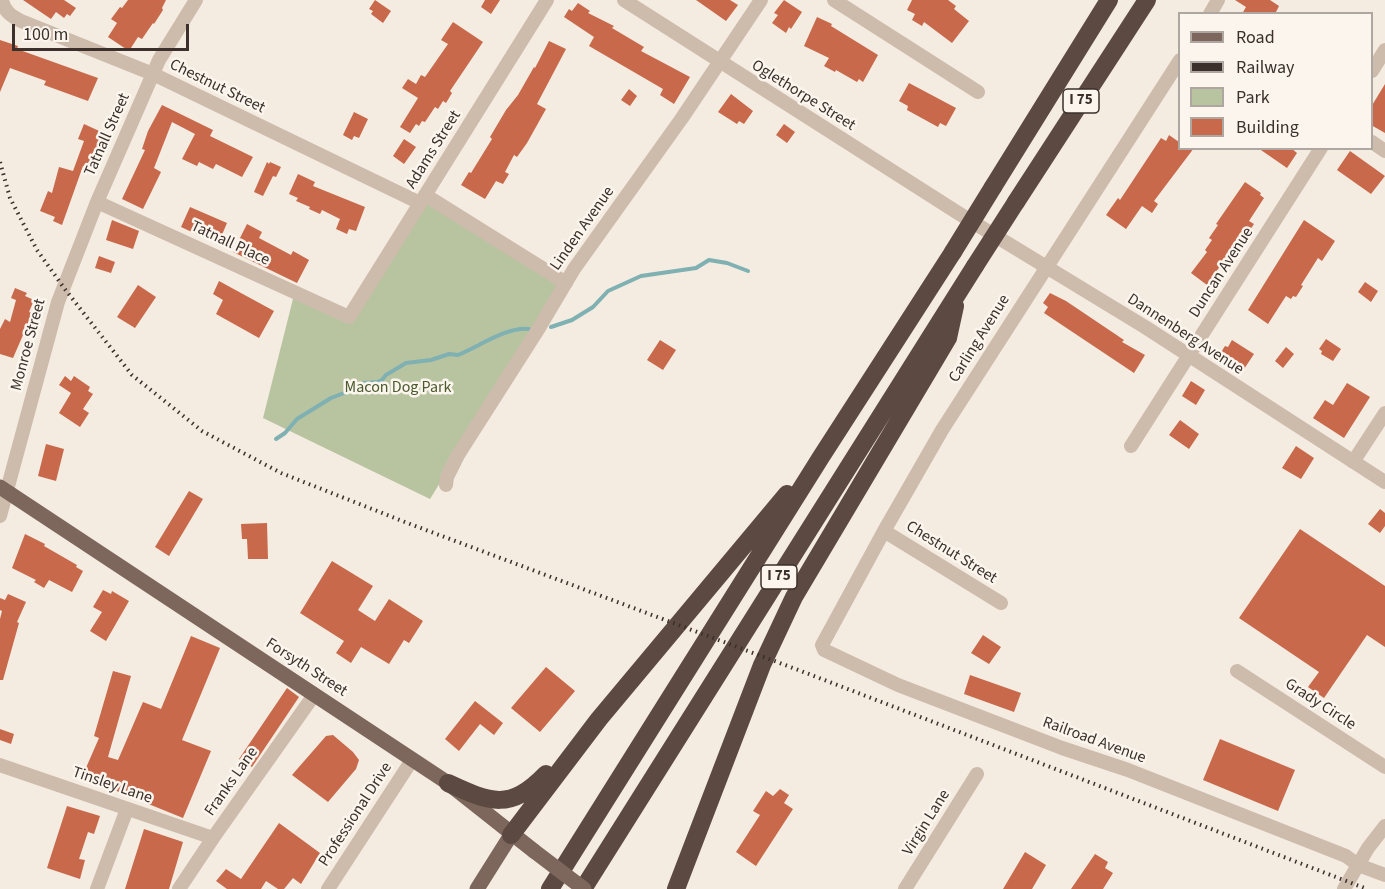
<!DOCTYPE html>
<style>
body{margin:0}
#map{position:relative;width:1385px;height:889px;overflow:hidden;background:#f4ebe1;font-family:"Source Sans 3",sans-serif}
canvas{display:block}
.legend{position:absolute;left:1178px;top:12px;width:195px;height:138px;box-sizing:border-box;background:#fbf5ee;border:2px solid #aea6a0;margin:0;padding:8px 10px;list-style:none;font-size:18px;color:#3b302b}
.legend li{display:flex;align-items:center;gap:12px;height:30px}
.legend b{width:30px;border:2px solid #aea6a0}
.scale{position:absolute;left:12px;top:24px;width:177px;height:27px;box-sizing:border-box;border:3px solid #3b302b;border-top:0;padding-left:8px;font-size:18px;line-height:21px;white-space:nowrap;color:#3b302b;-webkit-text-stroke:4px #fbf5ee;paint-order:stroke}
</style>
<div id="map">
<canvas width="1385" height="889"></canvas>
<ul class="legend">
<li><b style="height:8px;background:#7d675c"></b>Road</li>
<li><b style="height:8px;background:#3b302b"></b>Railway</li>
<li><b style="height:16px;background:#b8c4a0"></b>Park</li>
<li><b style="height:16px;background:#c8694b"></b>Building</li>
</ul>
<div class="scale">100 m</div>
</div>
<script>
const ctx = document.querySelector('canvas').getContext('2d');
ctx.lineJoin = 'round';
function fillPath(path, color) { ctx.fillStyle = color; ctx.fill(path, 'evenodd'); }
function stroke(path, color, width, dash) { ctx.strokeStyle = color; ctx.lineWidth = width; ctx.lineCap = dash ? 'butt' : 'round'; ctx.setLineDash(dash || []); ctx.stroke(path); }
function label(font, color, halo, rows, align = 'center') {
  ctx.font = font + ' "Source Sans 3",sans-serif'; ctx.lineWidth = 5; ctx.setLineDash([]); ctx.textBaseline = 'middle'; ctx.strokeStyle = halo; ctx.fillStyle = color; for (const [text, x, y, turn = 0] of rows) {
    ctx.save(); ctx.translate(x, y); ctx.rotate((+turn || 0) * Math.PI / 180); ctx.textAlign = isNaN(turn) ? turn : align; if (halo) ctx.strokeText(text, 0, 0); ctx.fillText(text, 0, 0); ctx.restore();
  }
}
fillPath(new Path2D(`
 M424 195 564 283 430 499 263 418 295 291 350 317Z`), '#b8c4a0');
stroke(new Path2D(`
 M551 327 572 320 593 307 608 291 641 276 696 268 709 260 727 263 748 271
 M276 439 285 433 297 419 331 398 352 390 364 383 377 382 382 380 386 375 406 363 431 360 449 354 458 355C478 347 508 326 529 329`), '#7fb0b2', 4);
fillPath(new Path2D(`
 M23 0H64L76 8 70 16 67 14 64 18 56 12 51 19Z
 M128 0H166L162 8 163 10 154 24 153 23 142 39 138 37 129 51 108 37 117 23 111 19 120 7 122 8Z
 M375 0 391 11 383 23 371 14 373 11 369 9Z
 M485 0H500L491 14 481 7Z
 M696 0H730L738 5 726 21Z
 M784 0 802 12 791 29 789 27 786 33 772 23 778 15 774 13Z
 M912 0H948L956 6 954 9 969 21 952 43 924 22 922 26 912 20 915 14 907 10Z
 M1235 0H1270L1279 6 1275 14H1242L1246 7Z
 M578 3 590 11 588 13 614 26 612 28 644 47 641 51 690 77 674 104 660 95 663 89 589 46 594 37 564 17 569 9 572 11Z
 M817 17 832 24 831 26 878 55 863 82 859 79 857 82 836 70 835 72 824 66 829 58 804 46Z
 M453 22 483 42 450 91 452 93 446 103 443 101 438 109 435 107 425 122 422 121 419 126 416 124 410 133 400 127 418 98 402 88 408 79 416 84 421 75 425 77 448 44 441 40Z
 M0 40 18 46 17 49 98 78 88 101 44 85 46 81 10 68 0 92Z
 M549 41 566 49 537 104 546 109 527 143 517 157 514 155 505 172 509 174 503 184 496 181 485 199 461 185 469 172 471 173 492 139 490 137 506 110 518 95 534 67 535 68Z
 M909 83 956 108 946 126 940 123 938 127 907 110 908 106 899 101Z
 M1385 84V133L1371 125V107Z
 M629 89 637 96 630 106 621 100Z
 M731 94 753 111 744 124 739 121 737 124 718 112Z
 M162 105 213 130 210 136 253 157 242 177 216 164 213 169 199 162 197 166 182 159 195 134 172 122 154 168 161 172 143 209 122 199 145 150 142 149 148 131Z
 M354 112 368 119 359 138 354 136 352 140 343 135Z
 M84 124 108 135 102 149 99 148 92 169 83 166 62 225 53 221 55 217 40 211 48 191 52 193 59 167 73 171 84 141 78 139Z
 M784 124 795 132 787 143 776 135Z
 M1169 135 1179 142V148H1194L1154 201 1158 204 1152 213 1142 206 1126 229 1106 215 1118 198 1120 200 1161 138 1166 141Z
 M404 139 416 147 404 164 393 156Z
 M1258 148H1291L1297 153 1287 168Z
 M1350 151 1385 176 1371 194 1337 170Z
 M267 162 269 164 270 162 281 167 276 177 273 176 263 196 254 192Z
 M298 174 315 182 313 186 365 207 356 231 349 229 347 234 336 229 340 219 322 210 320 214 309 209 310 207 296 201 298 198 289 194Z
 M1245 182 1261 193 1260 195 1264 198 1249 221 1254 224 1248 233 1246 232 1243 237 1240 235 1228 253 1231 255 1225 263 1223 262 1207 285 1191 273 1207 252 1205 250 1212 240 1209 238 1218 225 1216 224Z
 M190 207 227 223 218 244 181 227Z
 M112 220 139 231 133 249 106 240Z
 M1304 220 1335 241 1322 261 1318 258 1301 285 1303 286 1296 297 1293 296 1291 299 1286 296 1268 324 1248 310Z
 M247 224 262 232 259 238 291 255 293 251 309 260 297 283 233 252Z
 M99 256 115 262 111 273 95 268Z
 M219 281 274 311 259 338 216 314 223 300 213 294Z
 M1365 282 1378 291 1371 302 1358 292Z
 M138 285 156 297 135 328 117 317Z
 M15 288 27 293 25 296 34 300 29 312 32 313 30 319 13 358 0 354V329L5 319 10 322 16 300 11 298Z
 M1050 293 1066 301 1124 340 1122 342 1145 355 1134 373 1044 313 1048 307 1043 303Z
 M1326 339 1341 349 1333 361 1321 354 1322 351 1319 349Z
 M660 340 676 350 663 370 647 360Z
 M1232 340 1254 354 1244 369 1233 361 1231 365 1218 357 1225 346 1228 347Z
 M1286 347 1294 354 1283 368 1275 361Z
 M65 376 71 381 74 376 90 387 88 391 93 394 83 409 89 413 80 427 59 413 71 393 59 385Z
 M1191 381 1205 390 1196 405 1182 396Z
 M1347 383 1370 397 1344 438 1313 418 1325 400 1333 405Z
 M1180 420 1199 434 1189 449 1169 435Z
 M46 444 64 449 56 481 38 476Z
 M1296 446 1314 458 1301 479 1282 468Z
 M189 491 203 499 169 556 155 547Z
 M1380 509 1385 513V526L1380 533 1368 524Z
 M267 523 268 559H248L247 539H242L241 524Z
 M1300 529 1385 586V647L1367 635 1324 698 1308 687 1319 672 1239 618Z
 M25 534 45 544 44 546 77 565 76 567 83 571 72 592 49 580 44 588 34 582 36 580 12 568Z
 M332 561 373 586 358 610 375 621 389 599 423 621 409 643 404 640 389 664 361 647 351 663 336 653 344 641 300 613Z
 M103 590 111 594 112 591 129 601 106 641 90 631 102 612 93 607Z
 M8 594 26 602 17 622 19 623 3 680H0V619L2 611 0 610V598L5 600Z
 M983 635 1001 647 989 664 971 653Z
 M191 636 220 648 182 740 211 751 183 818 82 777 99 738 94 736 113 671 131 676 108 757 118 760 143 702 161 709Z
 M546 667 575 691 540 732 511 708Z
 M970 675 1021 693 1014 712 964 694Z
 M287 688 299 697 252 767 239 759Z
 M475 701 503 723 494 735 480 724 459 751 445 739Z
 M0 729 14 734 11 744 0 740Z
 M333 735 353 752 359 760 356 769 328 802 292 775 326 736Z
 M1220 739 1295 770 1278 811 1203 780Z
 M780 789 789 795 784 803 793 809 756 866 736 852 760 815 753 811 766 791 773 796Z
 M67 806 100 816 94 834 88 832 79 859 85 860 80 879 47 868Z
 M279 823 320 853 301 884 293 878 284 889H278L266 881 261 889H227L216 881 226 869 241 879Z
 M144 829 183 842 169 889H125Z
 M1025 852 1046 865 1032 889H1003Z
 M1095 854 1108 862 1105 868 1113 873 1103 889H1071Z`), '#c8694b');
stroke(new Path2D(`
 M2 0C4 11 11 16 21 21L153 74 420 203
 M624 0 966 218 1145 327 1385 482
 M834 0 978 92
 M1210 14 1218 0
 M1180 60 942 430 884 531 822 645 824 650 898 685 1062 748 1128 770 1346 856 1358 865 1385 875
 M1372 71 1385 50
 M1372 142 1385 151
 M425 195 566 283
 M97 202 349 317 547 0
 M1131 446 1321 148
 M1353 462 1385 413
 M446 485 447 477 458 455 539 328 574 269 682 118 761 0
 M0 516 58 302 97 202 159 60 196 0
 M884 531 1001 603
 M1237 671 1385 767
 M0 765 213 838
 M97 889 127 809
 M179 889 213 838 314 695
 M328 889 412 760
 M905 889 977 774
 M1344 889 1368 848 1385 826`), '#cdbbac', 14);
stroke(new Path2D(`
 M0 487 448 783 534 851
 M477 889 511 835`), '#7d675c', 15);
stroke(new Path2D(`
 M993 187 1109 0
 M1016 202 1147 0
 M448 783C491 803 510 811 546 774
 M511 835 599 719 787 494
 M550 889 821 457 953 252
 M583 889 975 266
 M676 889 762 665 794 597 948 338 955 306`), '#5c4a42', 18);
stroke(new Path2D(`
 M0 162 10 198 37 250 64 288 132 375 202 431 281 473 410 524 801 671 1367 889`), '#3b302b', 4, [1.5, 4.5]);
stroke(new Path2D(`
 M534 851 584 889`), '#7d675c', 15);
stroke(new Path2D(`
 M953 252 993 187
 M975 266 1016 202`), '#5c4a42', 18);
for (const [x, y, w] of [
 [1081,101,36],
 [779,577,36]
]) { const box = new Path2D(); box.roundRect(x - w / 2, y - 12, w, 24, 4.5); ctx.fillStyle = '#fbf5ee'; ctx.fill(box); stroke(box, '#3b302b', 1.5); }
label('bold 15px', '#3b302b', null, [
 ["I 75",1081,101],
 ["I 75",779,577]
]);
label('16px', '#3b302b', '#fbf5ee', [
 ["Chestnut Street",217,87,26],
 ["Oglethorpe Street",803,96,32],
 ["Tatnall Street",108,135,-66],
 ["Adams Street",434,150,-58],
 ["Linden Avenue",583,229,-55],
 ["Tatnall Place",230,244,25],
 ["Duncan Avenue",1222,273,-57],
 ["Dannenberg Avenue",1185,335,33],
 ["Carling Avenue",980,339,-58],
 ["Monroe Street",29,345,-75],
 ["Chestnut Street",951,553,32],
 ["Forsyth Street",306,668,33],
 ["Grady Circle",1320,705,33],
 ["Railroad Avenue",1094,741,20],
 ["Franks Lane",232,782,-55],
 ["Tinsley Lane",112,786,19],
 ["Professional Drive",356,815,-57],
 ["Virgin Lane",927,823,-58]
]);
label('16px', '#4a5a2e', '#fbf5ee', [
 ["Macon Dog Park",398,388]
]);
</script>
